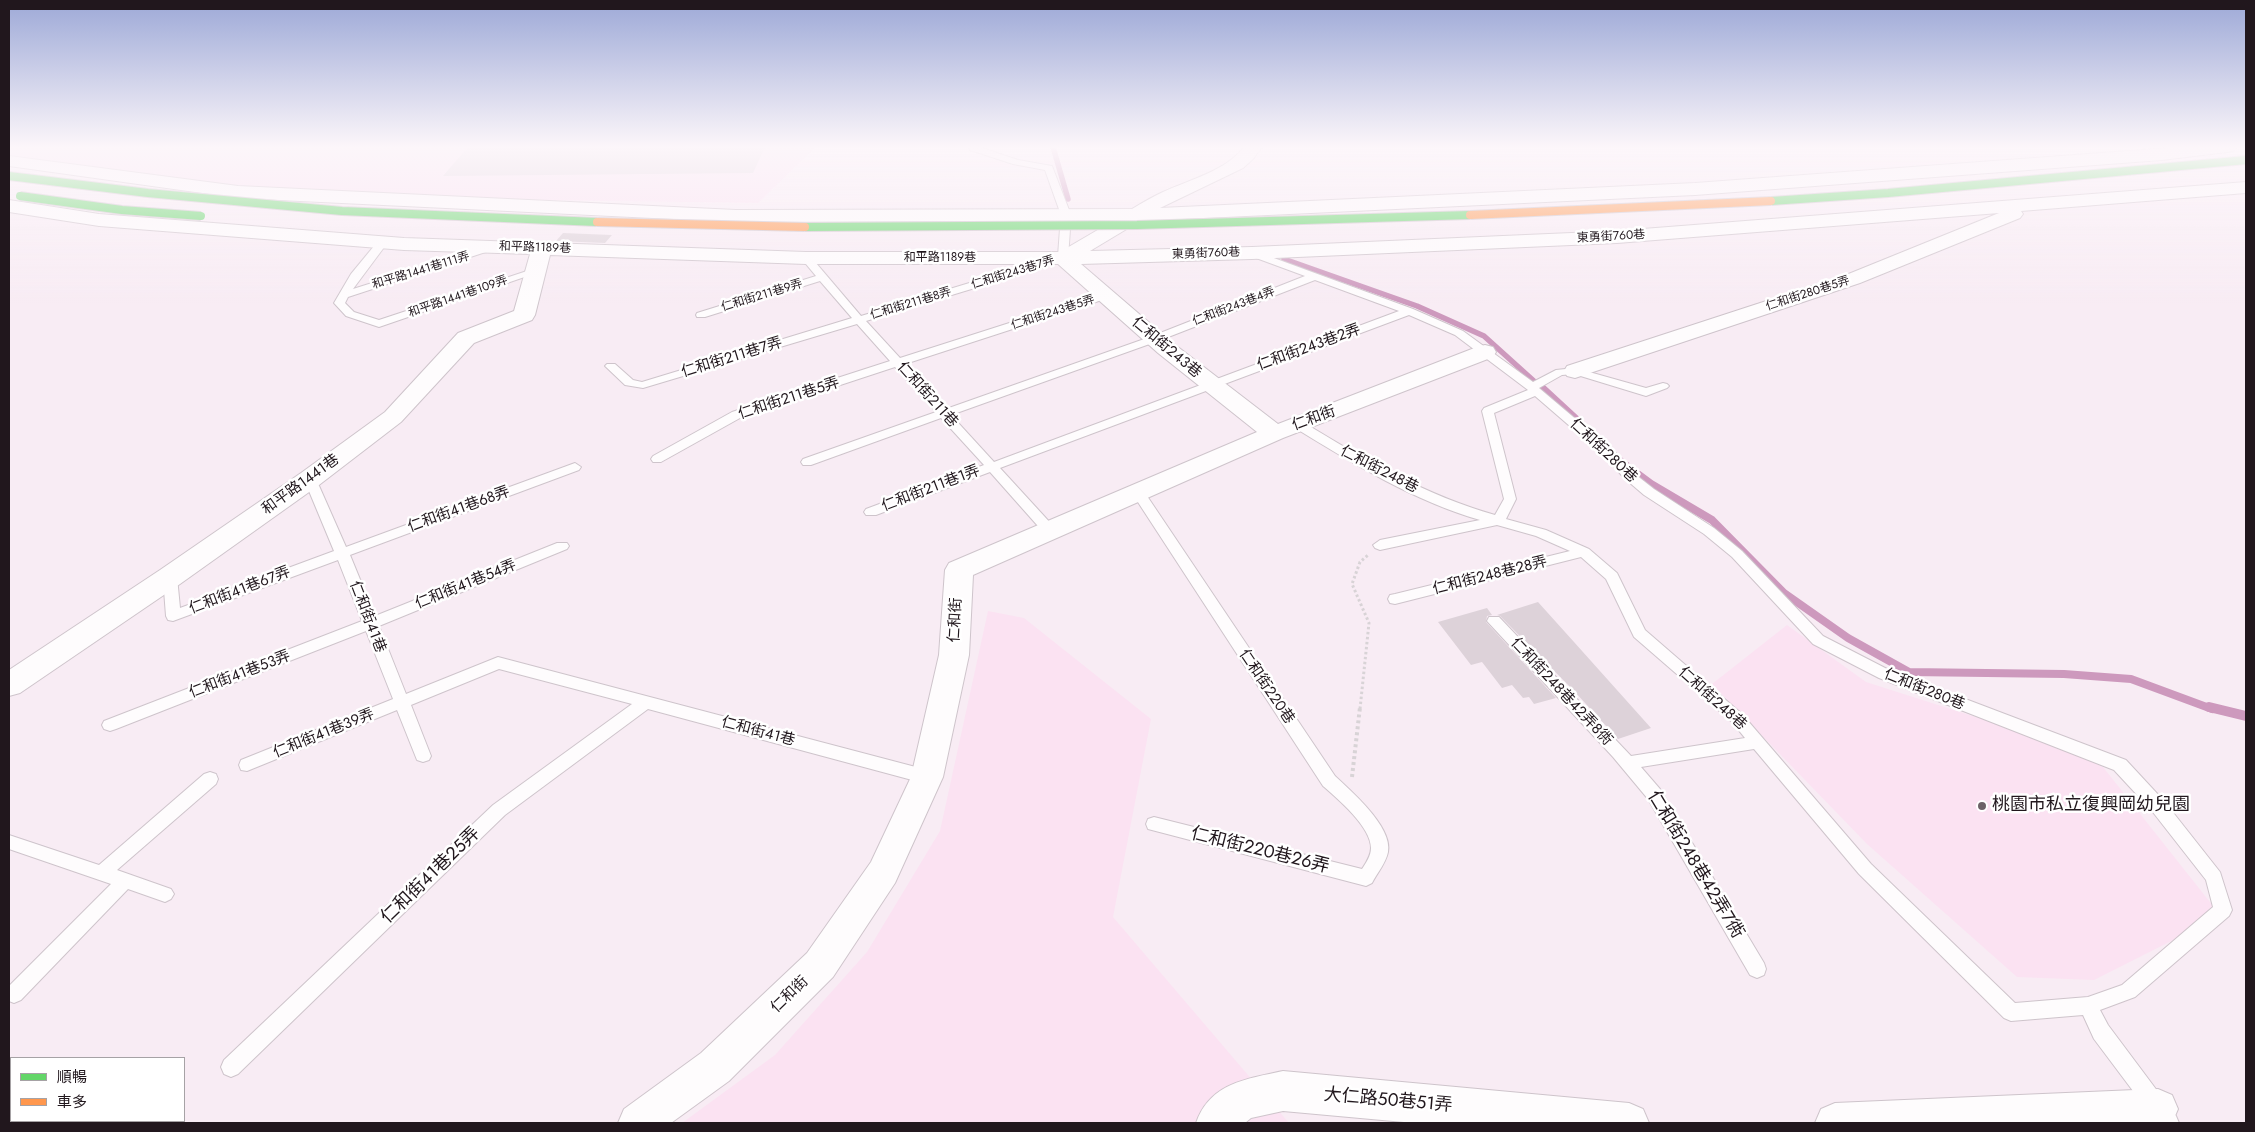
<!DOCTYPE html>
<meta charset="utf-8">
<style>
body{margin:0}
#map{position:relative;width:2255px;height:1132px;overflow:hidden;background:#f8ecf4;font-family:Jost,"Noto Sans TC",sans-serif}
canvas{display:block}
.frame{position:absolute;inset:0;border:10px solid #21171d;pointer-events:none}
.legend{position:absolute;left:10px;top:1057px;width:175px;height:65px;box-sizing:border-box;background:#fff;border:1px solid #a6a2a5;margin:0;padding:6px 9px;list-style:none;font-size:15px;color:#21171d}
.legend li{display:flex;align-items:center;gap:10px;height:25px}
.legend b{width:25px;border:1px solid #a6a2a5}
</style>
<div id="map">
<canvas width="2255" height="1132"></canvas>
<div class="frame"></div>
<ul class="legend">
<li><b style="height:6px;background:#63d668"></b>順暢</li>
<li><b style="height:6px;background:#ff974d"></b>車多</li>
</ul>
</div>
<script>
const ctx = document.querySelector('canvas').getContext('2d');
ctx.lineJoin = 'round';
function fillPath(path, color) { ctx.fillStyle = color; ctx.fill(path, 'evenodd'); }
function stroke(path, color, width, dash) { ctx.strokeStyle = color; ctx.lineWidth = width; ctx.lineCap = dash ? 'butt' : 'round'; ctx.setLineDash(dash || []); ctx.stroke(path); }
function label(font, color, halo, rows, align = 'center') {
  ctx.font = font + ' Jost,"Noto Sans TC",sans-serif'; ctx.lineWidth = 5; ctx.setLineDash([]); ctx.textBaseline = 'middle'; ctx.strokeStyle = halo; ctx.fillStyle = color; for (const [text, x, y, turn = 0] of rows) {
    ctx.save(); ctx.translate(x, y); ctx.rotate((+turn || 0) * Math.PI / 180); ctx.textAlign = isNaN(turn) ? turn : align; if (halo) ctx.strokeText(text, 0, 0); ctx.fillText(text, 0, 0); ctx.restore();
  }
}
fillPath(new Path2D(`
 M9 147H816L758 203 377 198 202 183 9 162Z
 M988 611 1024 618 1151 719 1113 917 1289 1123H682L775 1055 867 952 940 831Z
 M1787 625 1866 682 2029 734 2103 767 2221 916 2094 980 2017 977 1867 844 1712 684Z`), '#fbe2f2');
stroke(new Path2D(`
 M1053 147 1068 199
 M1284 259 1417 306 1484 336 1535 382`), '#cd99bd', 5.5);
stroke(new Path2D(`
 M1542 388 1581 424
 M1620 461 1651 484 1712 520 1784 593 1848 638 1909 672 2064 674 2131 679 2212 709`), '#cd99bd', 8);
stroke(new Path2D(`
 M2209 707 2246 716`), '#cd99bd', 10);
fillPath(new Path2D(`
 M468 147H765L753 173 443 176Z
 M563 233 612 235 605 243 556 241Z
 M1538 602 1574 642 1651 728 1618 739 1575 692 1500 616 1497 615Z
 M1487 608 1492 615 1487 616 1486 622 1556 698 1534 704 1529 697 1523 698 1512 685 1502 688 1482 662 1471 665 1438 622Z`), '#ddd2d9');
const lane = new Path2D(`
 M969 147H979L1018 160 1052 166 1071 215 1068 258 1067 260 866 321 900 358 1100 294H1108L1109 296 1108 298 905 364 946 409 1150 337 1305 276 1248 255V251L1252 250 1413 309 1463 331 1533 382 1556 370 1575 368 1646 388 1663 383 1667 384 1669 386 1667 388 1646 396 1574 374 1562 375 1539 388 1617 454 1631 471 1654 489 1714 528 1742 551 1823 636 1889 670 2126 760 2164 801 2220 872 2232 910 2229 916 2135 997 2100 1010 2108 1025 2176 1116 2179 1123H2157L2094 1039 2083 1015 2011 1021 2004 1018 1859 874 1754 749 1641 767 1660 789 1764 963 1766 969 1764 975 1757 978 1750 975 1648 799 1613 757 1487 621 1489 617H1499L1631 756 1745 738 1732 722 1634 637 1606 579 1581 557 1395 604 1390 603 1388 599 1390 595 1395 594 1570 551 1536 536 1497 525 1380 550 1375 548 1373 545 1380 540 1480 520C1414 501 1352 463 1295 428L1293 425 1295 422H1303C1363 459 1427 496 1495 515L1504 499 1482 411 1484 408 1528 390 1455 335 1409 315 1000 468 1055 528 1057 531 1050 535 1045 534 990 472 876 515H866L864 512 866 509 984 465 941 418 811 465H803L801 462 803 459 936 412 895 367 740 418 661 462H653L651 459 653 456 732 412 890 361 857 324 643 388 625 385 605 366 607 364H615L633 380 642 382 852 318 820 281 705 317H697L696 315 697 313 816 276 801 258 802 256H810L861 316 1058 256 1061 215 1045 170 1013 164 970 150ZM1315 280 1399 311 994 462 951 415 1158 341ZM1535 396 1609 460 1623 477 1644 495 1704 534 1732 557 1813 644 1879 678 2114 770 2152 811 2206 880 2213 907 2122 985 2088 997 2015 1003 1871 864 1742 714 1645 630 1617 573 1589 549 1546 530 1506 519 1516 499 1494 413Z
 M383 239 388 242 353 289 492 245H500L501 247 348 297 345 303 354 312 379 320 533 269 537 268 542 271 379 327 346 316 334 303 351 274 379 240Z
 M575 463 581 467 579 470 350 555 375 616 557 543H567L569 546 567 549 379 626 406 694 498 657 927 770 933 772 935 777 933 782 927 784 648 709 505 815 238 1074 231 1077 224 1074 221 1067 224 1060 493 805 632 704 499 669 411 705 431 756 429 760 423 762 417 760 397 710 247 771 241 770 239 765 241 760 393 699 366 631 116 729 110 731 104 729 102 725 104 721 362 621 338 560 173 621 168 620 166 616 163 577 165 574H175L177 577 180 608 334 551 304 479 306 476 310 475 316 479 346 547Z
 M1138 489 1143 490 1335 776C1351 791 1393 827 1388 852 1386 863 1377 873 1372 883L1366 886 1148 829 1146 824 1148 819 1154 817 1362 869C1366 863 1371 856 1371 848 1371 827 1338 799 1323 786L1132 493Z
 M210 772 216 774 218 779 216 784 117 870 171 889 174 894 171 899 165 902 128 889 21 1000 14 1003 9 1001V986L111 884 9 849V835L99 865 204 774Z`);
const street = new Path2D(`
 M1244 147H1262L1253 159 1243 168 1160 208 1695 183 2183 147H2236L2233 151 2227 152 2162 160 1695 195 1140 221 1090 251 1252 247 1617 231 2246 182V193L2021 211 2023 214 2020 218 1860 283 1575 378 1567 376 1564 371 1567 366 1846 275 1999 213 1617 243 1252 259 1081 264 1174 344 1278 424 1477 347 1485 345 1493 347 1496 352 1493 357 1283 438 973 575 969 655 943 777 895 883 833 977 729 1081 671 1123H618L624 1109 701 1053 807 953 871 862 911 777 939 655 945 570 949 563 1257 432 1158 353 1058 264H806L550 255 535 315 532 320 474 343 401 422 319 485 180 584 20 693 9 696V670L160 570 301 473 385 412 458 333 514 311 530 254 404 250 99 226 9 212V200L99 214 404 238 806 252H1060L1113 221 736 222 238 198 9 166V156L238 186 736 210 1132 209C1142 203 1152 197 1163 192 1189 180 1226 171 1244 147Z
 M1283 1071 1629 1103 1643 1109 1649 1123H1415L1283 1111 1251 1118 1245 1123H1196C1210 1083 1246 1079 1283 1071Z
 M2158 1089 2172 1095 2178 1109 2172 1123H1815L1821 1109 1835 1103Z`);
stroke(lane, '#cec4cb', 2);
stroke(street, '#cec4cb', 2);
stroke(new Path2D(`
 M1360 709 1369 623 1352 584 1360 562 1368 555`), '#d8d3d6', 3, [2.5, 2.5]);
stroke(new Path2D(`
 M1352 777 1360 707`), '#d8d3d6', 4, [3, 3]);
fillPath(lane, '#fefcfd');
fillPath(street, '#fefcfd');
const fastBridge = new Path2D(`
 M9 176 148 193 342 211 597 222
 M20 196 122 210 201 216
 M1771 201 1888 193 2246 160
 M805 227 1137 225 1470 215`);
const slowBridge = new Path2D(`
 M1470 215 1771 201
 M597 222 805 227`);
stroke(fastBridge, '#cec4cb', 10, []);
stroke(slowBridge, '#cec4cb', 10, []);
stroke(fastBridge, '#63d668', 8);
stroke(slowBridge, '#ff974d', 8);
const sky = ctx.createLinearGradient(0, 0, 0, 306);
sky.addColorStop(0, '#9da9d7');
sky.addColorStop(0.48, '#fcf6fa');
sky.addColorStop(1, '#fcf6fa00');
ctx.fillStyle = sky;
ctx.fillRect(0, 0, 2255, 306);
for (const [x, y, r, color] of [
 [1982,806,5,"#6c6268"]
]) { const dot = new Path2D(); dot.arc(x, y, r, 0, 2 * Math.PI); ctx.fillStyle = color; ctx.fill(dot); stroke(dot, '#fff', 2); }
label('12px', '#21171d', '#fff', [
 ["東勇街760巷",1611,237,-3],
 ["和平路1189巷",535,248,2],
 ["東勇街760巷",1206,254,-2],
 ["和平路1189巷",940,258],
 ["和平路1441巷111弄",421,271,-17],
 ["仁和街243巷7弄",1013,273,-17],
 ["仁和街280巷5弄",1808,294,-18],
 ["仁和街211巷9弄",762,296,-17],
 ["和平路1441巷109弄",458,297,-19],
 ["仁和街211巷8弄",911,304,-17],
 ["仁和街243巷4弄",1234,307,-21],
 ["仁和街243巷5弄",1053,313,-18]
]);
label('15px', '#21171d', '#fff', [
 ["仁和街243巷",1166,348,40],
 ["仁和街243巷2弄",1309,348,-20],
 ["仁和街211巷7弄",732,358,-17],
 ["仁和街211巷",927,395,48],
 ["仁和街211巷5弄",789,399,-18],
 ["仁和街",1314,419,-20],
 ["仁和街280巷",1603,451,43],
 ["仁和街248巷",1379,470,27],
 ["和平路1441巷",301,485,-36],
 ["仁和街211巷1弄",931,489,-21],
 ["仁和街41巷68弄",459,510,-20],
 ["仁和街248巷28弄",1490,576,-14],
 ["仁和街41巷54弄",466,585,-22],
 ["仁和街41巷67弄",240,591,-21],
 ["仁和街41巷",367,617,69],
 ["仁和街",956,620,-87],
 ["仁和街41巷53弄",240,675,-21],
 ["仁和街220巷",1266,687,56],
 ["仁和街280巷",1924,690,22],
 ["仁和街248巷42弄8衖",1561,692,47],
 ["仁和街248巷",1712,699,42],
 ["仁和街41巷",758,732,15],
 ["仁和街41巷39弄",324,734,-22],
 ["仁和街",790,995,-44]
]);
label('18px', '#21171d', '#fff', [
 ["桃園市私立復興岡幼兒園",1992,806]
], 'left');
label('18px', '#21171d', '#fff', [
 ["仁和街220巷26弄",1260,851,14],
 ["仁和街248巷42弄7衖",1695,865,59],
 ["仁和街41巷25弄",431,876,-44],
 ["大仁路50巷51弄",1388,1101,5]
]);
</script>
